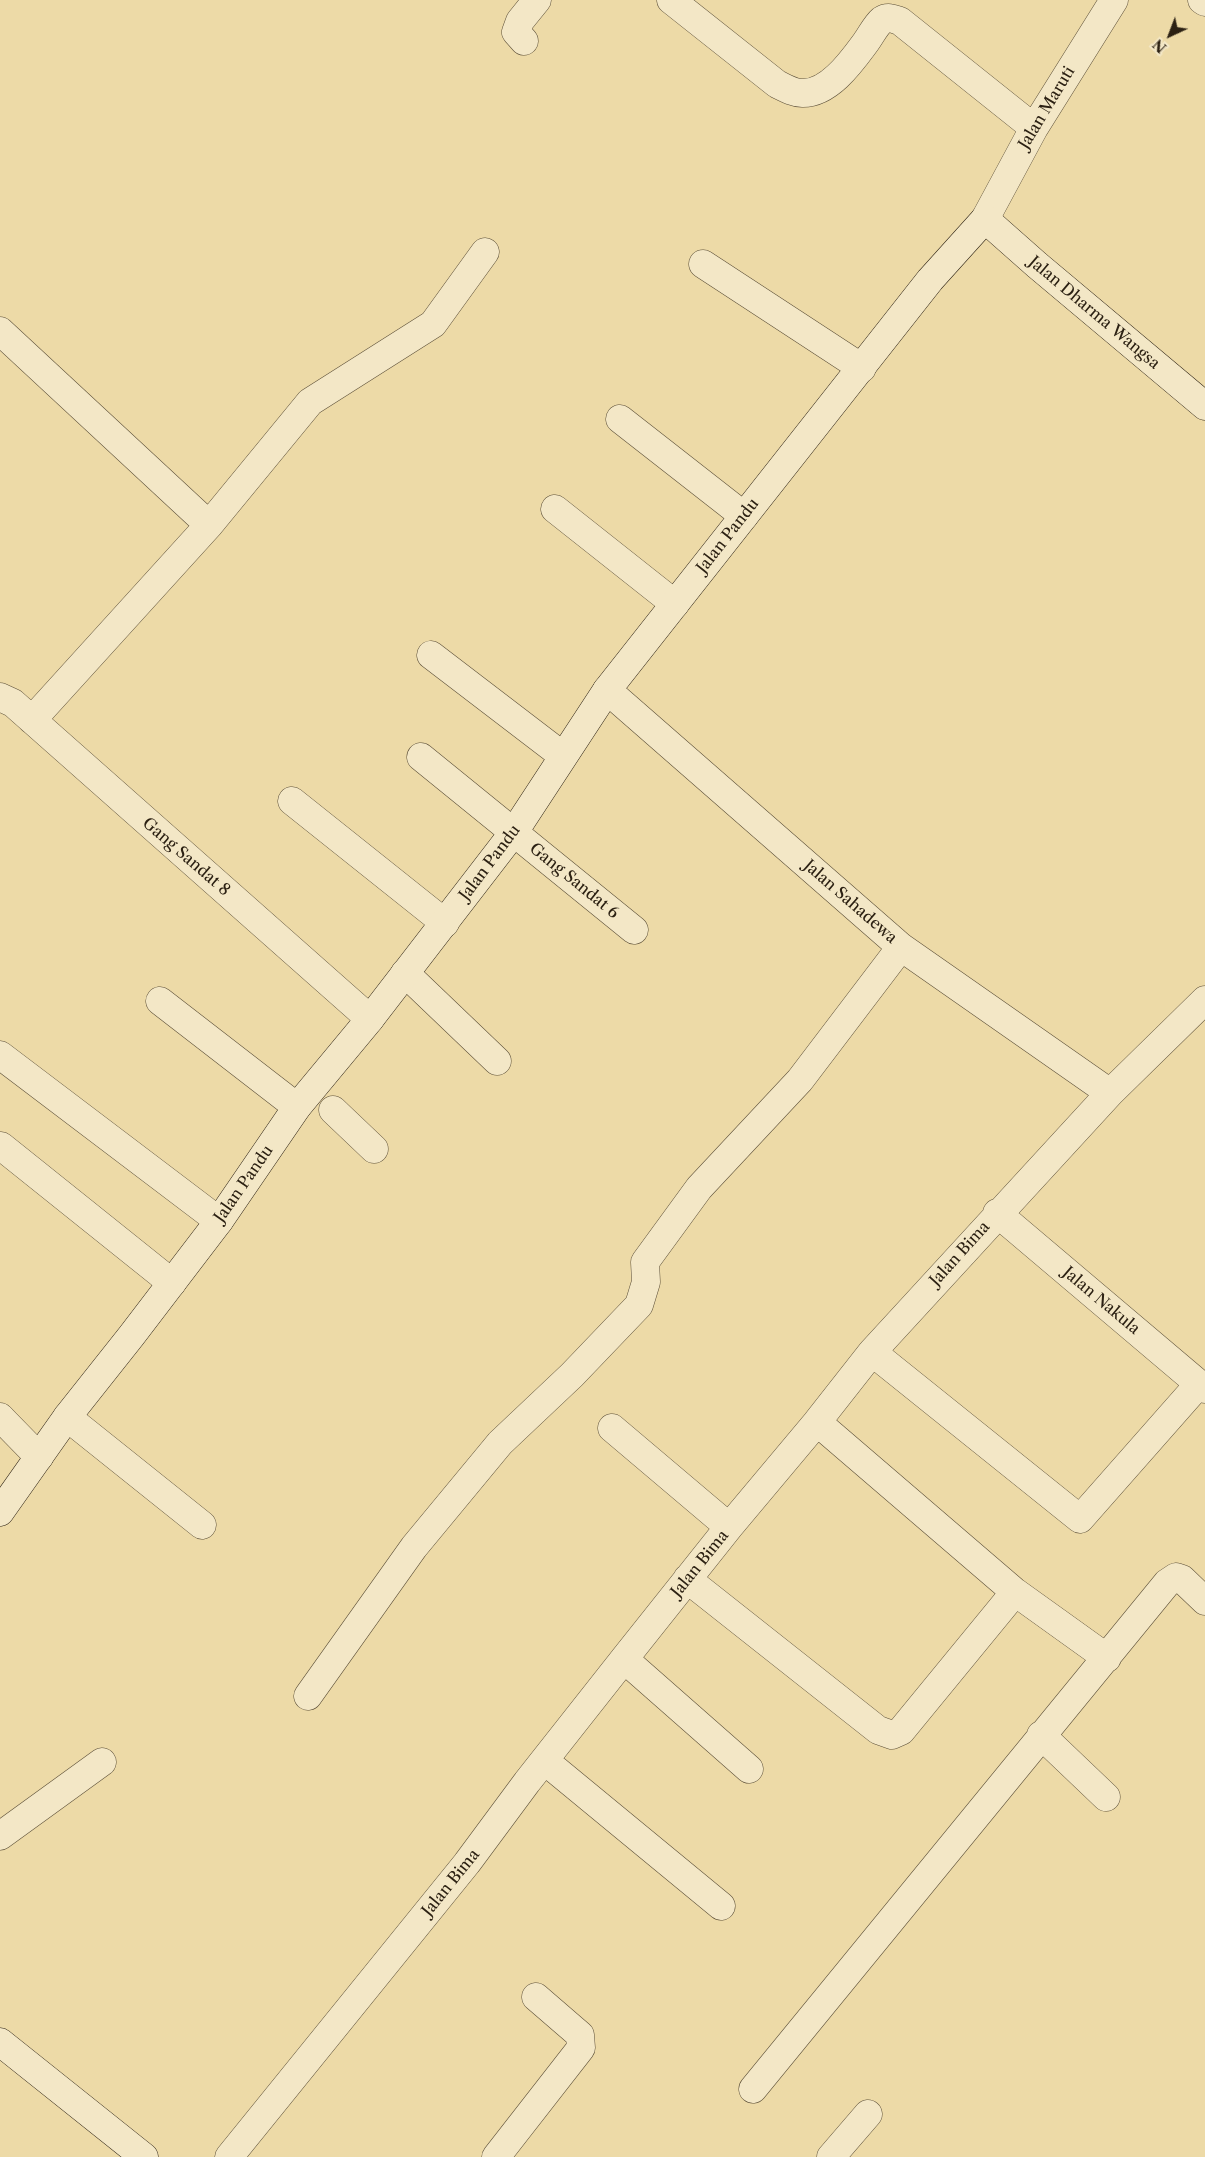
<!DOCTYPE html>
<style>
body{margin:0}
#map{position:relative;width:1205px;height:2157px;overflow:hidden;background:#eddaa7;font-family:"Libre Caslon Text",serif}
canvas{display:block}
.north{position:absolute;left:1145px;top:10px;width:50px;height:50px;-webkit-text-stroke:4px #f3e7c6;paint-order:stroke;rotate:223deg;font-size:14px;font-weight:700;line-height:20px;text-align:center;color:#2c2113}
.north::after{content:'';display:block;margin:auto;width:18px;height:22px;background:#2c2113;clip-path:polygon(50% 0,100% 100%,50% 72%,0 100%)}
</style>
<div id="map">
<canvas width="1205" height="2157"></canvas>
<div class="north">N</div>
</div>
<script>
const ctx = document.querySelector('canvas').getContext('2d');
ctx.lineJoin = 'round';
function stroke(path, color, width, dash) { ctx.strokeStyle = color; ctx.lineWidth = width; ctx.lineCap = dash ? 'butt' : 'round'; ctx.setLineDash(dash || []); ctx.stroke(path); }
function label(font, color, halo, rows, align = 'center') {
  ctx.font = font + ' "Libre Caslon Text",serif'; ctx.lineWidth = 4; ctx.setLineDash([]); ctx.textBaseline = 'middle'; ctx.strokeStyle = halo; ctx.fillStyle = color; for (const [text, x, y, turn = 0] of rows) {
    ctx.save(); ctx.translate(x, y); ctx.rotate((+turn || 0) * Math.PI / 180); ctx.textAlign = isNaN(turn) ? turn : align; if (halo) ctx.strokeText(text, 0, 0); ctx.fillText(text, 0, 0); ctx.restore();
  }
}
const street = new Path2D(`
 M671 0 777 84C785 88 793 93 802 93 829 94 852 61 866 42 871 35 876 25 882 20 888 16 894 19 900 21L1034 128
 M1202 0 1205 2
 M524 41 516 32 520 21 537 0
 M985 219 1034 128 1114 0
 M703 264 862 368
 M0 331 209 525
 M620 419 744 516
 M555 509 675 604
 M431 655 563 756
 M607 690 901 947 1110 1093
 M0 697 13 703 370 1019
 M32 720 209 525 310 402 433 324 485 252
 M421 757 634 930
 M292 801 445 923
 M405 973 497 1061
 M160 1001 297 1107
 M0 1055 219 1221
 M333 1110 374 1149
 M1 1146 172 1283
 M997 1213 1205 1389
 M872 1352 1080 1519 1199 1384
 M0 1417 39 1457
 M67 1417 202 1525
 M817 1422 1015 1592 1107 1658
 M612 1428 729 1527
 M687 1579 878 1730 892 1735 901 1731 1015 1592
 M624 1659 749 1769
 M308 1696 414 1547 500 1443 572 1375 639 1305 646 1282 645 1262 699 1188 800 1080 901 947
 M1041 1735 1106 1797
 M545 1761 721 1906
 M0 1836 102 1762
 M753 2089 1167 1583 1176 1577 1182 1579 1205 1601
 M229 2157 467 1863 527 1782 624 1659 729 1527 817 1422 872 1352 1110 1093 1205 1000
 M496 2157 581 2048 580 2035 536 1997
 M831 2157 868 2114`);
const secondary = new Path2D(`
 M0 1512 67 1417 132 1335 219 1221 297 1107 370 1019 514 832 607 690 930 280 985 219 1037 265 1205 406
 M0 2042 144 2157`);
stroke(street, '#5c4f38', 29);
stroke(secondary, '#2c2113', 29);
stroke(street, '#f3e7c6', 28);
stroke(secondary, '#f3e7c6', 28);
label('16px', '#2c2113', '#f3e7c6', [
 ["Jalan Maruti",1047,108,-59],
 ["Jalan Dharma Wangsa",1094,313,40],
 ["Jalan Pandu",728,536,-52],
 ["Gang Sandat 8",186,857,41],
 ["Jalan Pandu",490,863,-53],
 ["Gang Sandat 6",574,881,39],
 ["Jalan Sahadewa",850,902,41],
 ["Jalan Pandu",244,1184,-55],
 ["Jalan Bima",960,1254,-48],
 ["Jalan Nakula",1101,1301,40],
 ["Jalan Bima",700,1564,-51],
 ["Jalan Bima",451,1883,-51]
]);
</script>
